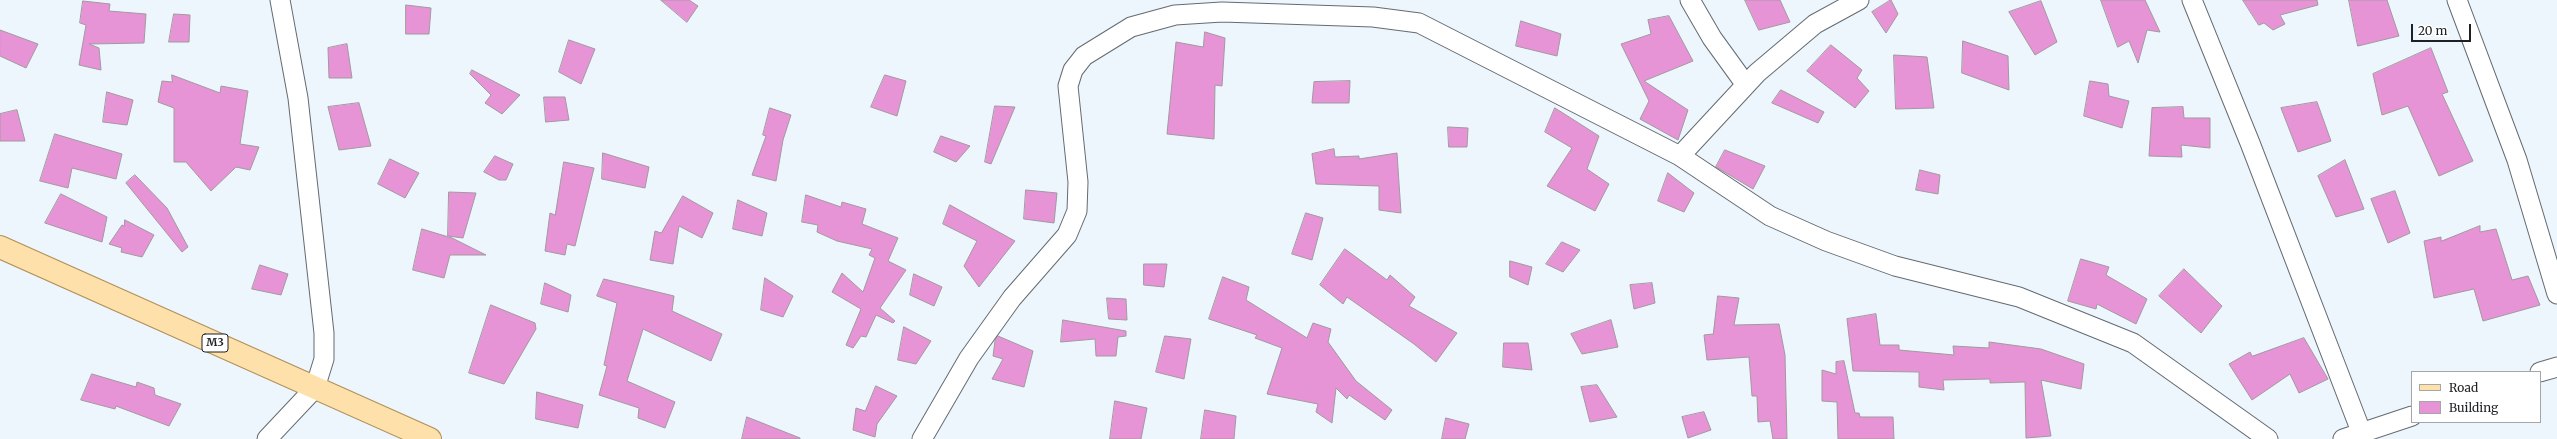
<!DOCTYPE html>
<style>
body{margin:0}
#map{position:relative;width:2557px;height:439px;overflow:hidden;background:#edf5fd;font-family:Merriweather,serif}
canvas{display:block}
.legend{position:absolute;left:2411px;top:371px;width:130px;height:52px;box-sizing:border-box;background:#fff;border:1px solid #a5a6a7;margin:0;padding:5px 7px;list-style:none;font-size:12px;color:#1e2023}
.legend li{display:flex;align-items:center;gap:8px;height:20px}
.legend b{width:20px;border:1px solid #a5a6a7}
.scale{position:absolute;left:2411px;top:24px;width:60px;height:18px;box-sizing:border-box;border:2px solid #1e2023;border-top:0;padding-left:5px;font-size:12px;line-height:14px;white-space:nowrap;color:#1e2023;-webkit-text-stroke:3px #fff;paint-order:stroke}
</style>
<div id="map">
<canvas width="2557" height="439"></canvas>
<ul class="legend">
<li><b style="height:5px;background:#fee0ab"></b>Road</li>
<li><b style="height:11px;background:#e794d6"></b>Building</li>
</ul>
<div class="scale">20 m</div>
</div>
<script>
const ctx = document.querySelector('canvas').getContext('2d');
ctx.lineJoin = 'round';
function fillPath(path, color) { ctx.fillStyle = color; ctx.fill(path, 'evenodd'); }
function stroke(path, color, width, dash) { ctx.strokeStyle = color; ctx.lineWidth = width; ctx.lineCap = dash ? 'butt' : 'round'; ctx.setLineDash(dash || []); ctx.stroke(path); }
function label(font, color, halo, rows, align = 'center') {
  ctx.font = font + ' Merriweather,serif'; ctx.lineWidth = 3.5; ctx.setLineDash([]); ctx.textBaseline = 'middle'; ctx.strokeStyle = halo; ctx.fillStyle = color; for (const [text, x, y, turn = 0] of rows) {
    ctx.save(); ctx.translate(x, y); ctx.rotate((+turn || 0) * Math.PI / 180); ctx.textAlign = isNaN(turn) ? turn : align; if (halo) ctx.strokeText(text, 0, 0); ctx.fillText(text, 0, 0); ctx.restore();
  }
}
const building = new Path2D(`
 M661 0H689L698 6 687 22Z
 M1745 0H1780L1790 22 1759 30Z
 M1891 0 1898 14 1886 33 1872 12Z
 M2101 0H2145L2160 32 2147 30 2138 63 2129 41 2118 47Z
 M2243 0H2317L2318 5 2280 15 2285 24 2273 30 2264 23 2259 25Z
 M2349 0H2387L2399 36 2358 46Z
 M83 1 110 4 109 11 146 14 144 43 89 44 99 48 101 70 79 65 86 25 80 23Z
 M2041 1 2057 42 2035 55 2009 12Z
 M406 5 431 8 429 34H406Z
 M174 14 190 15 189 42H169Z
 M1669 16 1693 61 1644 81 1688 110 1678 140 1640 119 1649 101 1621 44 1651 34 1648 20Z
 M1521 21 1561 34 1557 56 1516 46Z
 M0 30 38 44 26 68 0 56Z
 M1205 32 1225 38 1222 86 1215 85 1214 139 1167 134 1176 42 1203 47Z
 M569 40 595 49 581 84 559 72Z
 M1963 41 2008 56 2009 90 1962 73Z
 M347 44 352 78H329L328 48Z
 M1831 45 1862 70 1857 78 1869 91 1855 108 1807 71Z
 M2431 48 2448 92 2442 94 2473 161 2439 176 2408 106 2382 115 2373 74Z
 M1894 55 1927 57 1934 108 1896 109Z
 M472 70 520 95 502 114 485 103 491 95 470 74Z
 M172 75 220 93 221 86 248 91 240 144 259 147 250 170 236 167 211 191 186 162H174V108L158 102 162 81 172 82Z
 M885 75 906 81 897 116 871 107Z
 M1350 81 1349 103H1312L1314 82Z
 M2090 81 2108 84 2109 96 2129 101 2122 128 2084 116Z
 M1781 90 1824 112 1818 123 1772 103Z
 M107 92 133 100 127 125 103 122Z
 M544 97H565L569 120 546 122Z
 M2317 102 2331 141 2298 152 2281 108Z
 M359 103 371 146 339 150 328 107Z
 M995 106 1015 107 991 164 985 162Z
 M2183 107 2184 118H2210V148L2181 145 2182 157 2149 156 2152 108Z
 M770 108 791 115 783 140 776 181 752 175 766 136 763 135Z
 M1555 108 1599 136 1587 169 1609 184 1595 211 1547 186 1572 148 1545 132Z
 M17 110 25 141H0V114Z
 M1448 127 1468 128 1467 147H1449Z
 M55 134 122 154 116 179 72 168 68 188 40 181Z
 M941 136 970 146 956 162 934 152Z
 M1334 149 1335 157 1359 156V159L1397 153 1401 213 1379 210V186L1316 184 1312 154Z
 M1725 150 1765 166 1753 189 1716 167Z
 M603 153 649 167 645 188 602 179Z
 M495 156 513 164 506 180H499L484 172Z
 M390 159 419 173 405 198 378 184Z
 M2345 160 2364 209 2336 217 2318 176Z
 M564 162 594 168 575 246 567 244 565 255 545 251 550 213 555 215Z
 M1920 170 1940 175 1938 194 1916 190Z
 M1668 173 1694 193 1684 212 1658 201Z
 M135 175 167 208 188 247 182 252 126 183Z
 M1026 190 1057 193 1054 223 1024 219Z
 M2395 191 2410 233 2388 243 2371 199Z
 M449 192 476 193 463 238 448 236Z
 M61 194 107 217 102 242 45 223Z
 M806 195 841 207 842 202 866 209 862 224 898 238 888 261 906 270 880 308 895 321 893 323 876 315 866 337 861 336 853 348 846 345 861 309 832 292 842 273 863 292 875 258 869 255 872 249 837 241 817 232 818 225 802 222Z
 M683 196 713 213 702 238 679 226 673 264 650 260 655 231 661 233Z
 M738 200 767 213 762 236 733 229Z
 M950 205 1015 241 979 287 964 266 977 241 943 224Z
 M1306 213 1323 218 1312 260 1292 254Z
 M125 220 154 235 142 257 121 252 122 248 109 244 122 225 124 226Z
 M2480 226V232L2496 229 2512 280 2528 276 2540 305 2483 321 2474 289 2434 298 2424 241 2441 237V241Z
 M422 229 452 238 486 255H450L444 278 413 270Z
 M1562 242 1580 250 1563 272 1546 264Z
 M1345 249 1387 280 1390 275 1415 297 1409 306 1457 333 1436 362 1414 344 1347 297 1343 304 1320 285Z
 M2081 259 2109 267 2106 275 2147 299 2136 324 2097 304 2096 309 2068 301Z
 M1510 261 1532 267 1528 285 1510 277Z
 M1144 264H1167L1164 287 1144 285Z
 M260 265 288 274 281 295 252 289Z
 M2184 269 2222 306 2201 333 2159 296Z
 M914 274 942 287 934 306 910 295Z
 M1223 277 1249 287 1246 300 1307 338 1313 323 1331 329 1328 342 1356 381 1392 410 1385 420 1349 395 1347 399 1336 388 1332 423 1316 412 1318 404 1267 394 1282 348 1255 338 1257 335 1209 319Z
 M765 278 793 296 783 317 761 310Z
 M604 279 674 296 672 311 722 334 711 361 643 329 627 381 675 402 665 428 638 418 639 408 599 395 607 366 604 365 617 303 597 296Z
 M545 283 571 295 568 312 541 304Z
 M1652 283 1655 303 1634 309 1630 285Z
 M1718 296 1739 298 1734 325 1779 324 1785 355 1787 439H1773L1770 421 1758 422 1757 396H1752L1749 357 1707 360 1704 335 1713 334Z
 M1107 298 1126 299 1127 320 1109 319Z
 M491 305 535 323 536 329 504 384 469 373Z
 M1876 314 1880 345H1899V350L1954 355 1953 346 1989 348V342L2041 349 2084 364 2081 389 2041 380 2051 436 2026 438 2025 382 1990 383V379L1943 380 1944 390 1919 387V372L1853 371 1847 319Z
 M1063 320 1126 331V336L1118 337 1116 356H1096L1095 339 1061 342Z
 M1611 320 1618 347 1582 354 1571 334Z
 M904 327 931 341 916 364 898 360Z
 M998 336 1033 351 1024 387 992 379 1003 359 993 356 995 341Z
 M1165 336 1191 339 1184 379 1156 372Z
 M2304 338 2328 379 2299 393 2290 374 2252 400 2229 364 2250 352 2252 356Z
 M1504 343H1528L1532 370 1503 367Z
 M1844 361 1855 413H1859L1860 417H1893L1894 439H1838L1837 402 1822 401V370L1836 374V362Z
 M92 374 136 387 137 382 154 388 155 395 181 404 169 426 116 406 115 409 81 400Z
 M1597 385 1617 417 1590 422 1581 387Z
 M876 386 897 396 877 424 875 437 853 430 856 408 865 411Z
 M537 392 583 405 578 428 536 419Z
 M1115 401 1147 408 1141 439H1110Z
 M1205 410 1236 416 1234 439H1201Z
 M1704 412 1711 430 1688 438 1682 417Z
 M747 417 800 438V439H742Z
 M1446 418 1469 424 1465 439H1442Z`);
fillPath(building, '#e794d6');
stroke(building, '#a1999f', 1);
const minor = new Path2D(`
 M1690 0 1712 38 1746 85
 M2192 0 2250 143 2362 434
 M2457 0 2517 160 2557 294
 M1680 156 1770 216 1826 241 1895 266 2019 297 2133 343 2268 439
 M2540 372 2557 367
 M267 439 315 388 324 359V333L298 98 280 0
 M922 439 969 358 1012 298 1067 235 1077 211 1078 182 1068 86 1073 70 1084 56 1131 27 1175 15 1222 12 1373 17 1419 23 1680 156 1757 73 1815 24 1859 0
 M2343 439 2412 416`);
const primary = new Path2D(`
 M0 247 430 439`);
stroke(minor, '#646b71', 21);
stroke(primary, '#b08f57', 24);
stroke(minor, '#fff', 19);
stroke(primary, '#fee0ab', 22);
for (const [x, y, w] of [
 [215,343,26]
]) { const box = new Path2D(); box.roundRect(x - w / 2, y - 9, w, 18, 3); ctx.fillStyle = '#fff'; ctx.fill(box); stroke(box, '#1e2023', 1); }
label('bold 11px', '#1e2023', null, [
 ["M3",215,343]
]);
</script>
